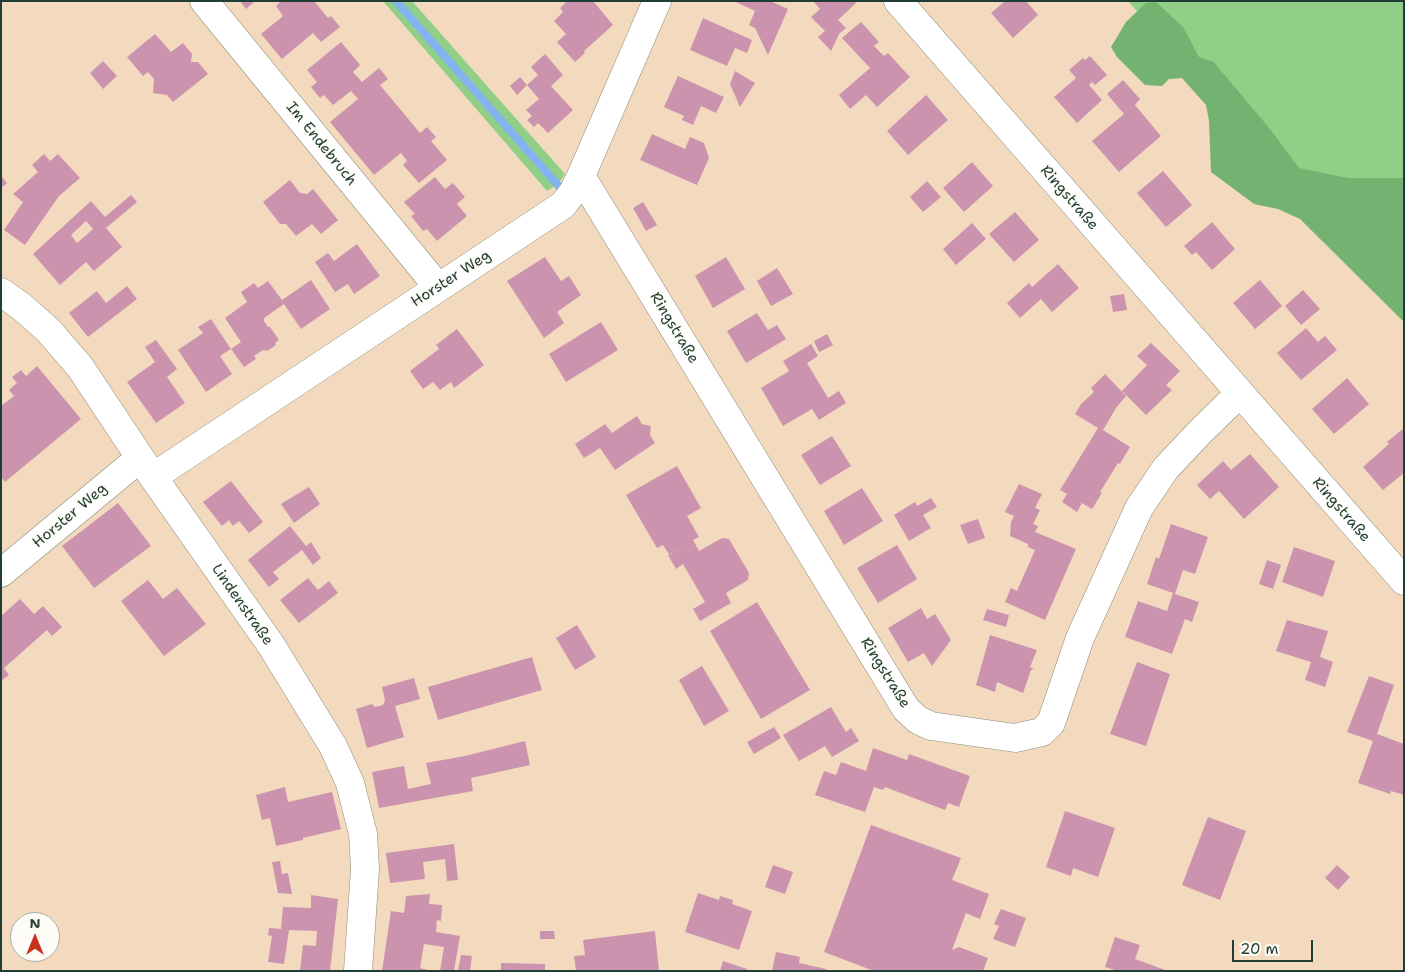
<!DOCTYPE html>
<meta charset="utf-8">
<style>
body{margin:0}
#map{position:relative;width:1405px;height:972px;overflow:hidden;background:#f3dabe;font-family:"Shantell Sans",sans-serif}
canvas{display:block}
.frame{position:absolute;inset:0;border:2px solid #1f3d34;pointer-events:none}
.north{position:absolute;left:10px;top:912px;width:50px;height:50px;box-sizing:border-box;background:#fdfcf7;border:1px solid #a4b0a9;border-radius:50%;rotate:0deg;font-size:14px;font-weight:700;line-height:20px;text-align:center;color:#1f3d34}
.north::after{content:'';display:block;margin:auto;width:18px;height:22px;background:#c8321e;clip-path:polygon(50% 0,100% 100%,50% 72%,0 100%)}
.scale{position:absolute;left:1232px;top:940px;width:81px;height:22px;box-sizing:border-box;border:2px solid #1f3d34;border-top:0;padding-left:6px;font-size:15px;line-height:18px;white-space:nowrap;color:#1f3d34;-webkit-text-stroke:4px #fdfcf7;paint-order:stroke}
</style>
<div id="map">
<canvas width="1405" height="972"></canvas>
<div class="frame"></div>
<div class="north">N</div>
<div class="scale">20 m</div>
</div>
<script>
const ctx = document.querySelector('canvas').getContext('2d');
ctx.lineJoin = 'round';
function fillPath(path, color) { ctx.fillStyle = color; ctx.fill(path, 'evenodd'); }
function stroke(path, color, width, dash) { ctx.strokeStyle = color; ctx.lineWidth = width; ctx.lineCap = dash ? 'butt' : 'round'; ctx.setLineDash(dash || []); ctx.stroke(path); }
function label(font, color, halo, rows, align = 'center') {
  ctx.font = font + ' "Shantell Sans",sans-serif'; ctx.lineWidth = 4; ctx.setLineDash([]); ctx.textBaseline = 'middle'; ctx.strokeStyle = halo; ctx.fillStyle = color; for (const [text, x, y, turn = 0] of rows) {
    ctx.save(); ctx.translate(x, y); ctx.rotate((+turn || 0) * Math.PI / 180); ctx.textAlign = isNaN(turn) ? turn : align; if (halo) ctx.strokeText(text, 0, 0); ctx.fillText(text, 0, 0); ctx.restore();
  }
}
fillPath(new Path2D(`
 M383 1H412L565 174 558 184 547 191Z
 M1128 1H1404V317Z`), '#90cf85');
fillPath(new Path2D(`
 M1156 2 1183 27 1199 57 1214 62 1222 72 1270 129 1299 168 1348 178H1404V322L1300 219 1278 209 1254 204 1211 172 1209 121 1206 105 1182 78 1169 79 1162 86 1145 85 1117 57 1111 47 1126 22 1146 3Z`), '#74b272');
stroke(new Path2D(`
 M396 1 564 192`), '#84b4f0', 8);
fillPath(new Path2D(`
 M240 1H255L246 9Z
 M281 1H314L328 18 331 16 340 27 321 42 313 33 282 59 261 34 283 16 276 6Z
 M567 1H595L594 2 613 25 584 51 585 53 575 62 557 42 566 34 554 21 563 12 560 8Z
 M734 1H770L788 9 768 55 755 28 749 25 755 11Z
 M813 1H854L856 3 838 20 846 28 839 34 831 51 818 37 825 31 811 17 820 9Z
 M1005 1H1026L1038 15 1013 38 991 13Z
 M703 18 752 40 747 53 735 48 727 66 690 50Z
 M861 22 879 42 874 46 884 56 888 53 910 77 877 107 866 95 850 109 839 95 870 68 842 38Z
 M155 34 171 52 183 43 192 54 191 62H198L208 74 173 102 167 95 153 93 154 79 148 72 143 76 127 57Z
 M341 42 360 65 353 72 362 82 379 68 388 79 380 85 420 133 427 127 436 137 431 141 447 160 419 183 403 165 407 161 401 153 374 175 330 122 358 99 351 91 333 105 324 95 320 98 311 87 317 82 307 70Z
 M545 54 563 75 551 86 573 110 548 133 538 123 534 127 527 120 532 116 526 110 539 99 527 85 538 75 531 67Z
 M1090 56 1107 75 1095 85 1092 82 1089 85 1102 100 1077 123 1054 97 1076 78 1069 70 1083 58 1085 60Z
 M103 61 117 76 103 89 90 73Z
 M735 71 755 83 740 107 730 84Z
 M678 76 724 97 716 113 701 106 693 125 682 120 684 116 664 107Z
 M520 77 527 85 517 95 510 86Z
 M1123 80 1140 99 1135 105 1161 136 1119 172 1092 141 1124 114 1107 94Z
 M926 95 948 120 908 155 887 131Z
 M652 134 685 149 690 137 704 143 709 158 697 185 640 160Z
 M44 154 50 161 58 154 80 178 59 196 25 245 4 230 23 202 13 194 38 172 32 165Z
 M972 162 993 186 964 212 943 188Z
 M1163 171 1192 205 1166 227 1137 193Z
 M1 176 7 183 1 188Z
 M435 177 445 189 453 183 465 197 457 204 467 216 437 241 427 229 423 231 411 216 415 214 404 202Z
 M290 180 300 193 307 194 313 189 338 220 321 234 312 224 296 236 286 224H280L263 202Z
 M927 181 941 197 923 212 910 197Z
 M131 195 137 202 106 228 122 247 94 271 86 262 60 285 33 254 91 201 105 217ZM86 221 93 229 77 243 71 235Z
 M643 202 657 225 646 231 633 208Z
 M1015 212 1039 240 1014 262 989 234Z
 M1212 222 1235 249 1212 270 1196 252 1192 255 1184 246Z
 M972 223 986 239 956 265 943 249Z
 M357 244 380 276 354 294 348 284 335 292 315 262 328 253 334 261Z
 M545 257 561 281 569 276 581 295 557 312 564 323 544 338 507 281Z
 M726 257 745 289 713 308 695 276Z
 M1058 264 1079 288 1052 312 1041 299 1020 318 1007 303 1029 283 1032 287Z
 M777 268 793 294 771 306 757 281Z
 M311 280 330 309 301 329 284 304 264 318V321L268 327H270L279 340 276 342 275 346 267 351 263 350 254 356 256 359 244 367 231 349 241 342 225 318 247 302 241 292 254 283 258 288 268 281 282 300Z
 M1260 280 1282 306 1255 329 1233 303Z
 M127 286 137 299 88 337 69 313 97 291 106 303Z
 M1303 290 1320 309 1301 325 1285 306Z
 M1124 294 1127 310 1113 312 1110 296Z
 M757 313 768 330 777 325 786 339 746 363 727 331Z
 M211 319 231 349 220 356 232 374 206 392 178 350 203 333 198 327Z
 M601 322 618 350 566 382 549 354Z
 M1306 328 1318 342 1325 336 1337 350 1301 380 1277 353Z
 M457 329 484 365 454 388 451 382 440 390 433 382 423 389 410 371 439 349 436 345Z
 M827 334 833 345 819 352 814 341Z
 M156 340 177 369 167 377 185 403 156 423 127 382 155 362 145 347Z
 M1151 343 1180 371 1166 385 1172 390 1146 415 1122 391 1147 365 1137 356Z
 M811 344 818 356 807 363 828 398 839 391 846 403 819 420 812 409 783 426 761 388 789 371 783 361Z
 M37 366 81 419 5 482 1 477V406L14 396 9 390 17 383 12 377 21 370 26 376Z
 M1105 374 1126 396 1116 408 1103 430 1130 447 1120 464 1118 463 1100 492 1102 493 1092 509 1082 503 1077 512 1062 502 1067 494 1060 490 1098 428 1075 414 1081 404 1094 392 1091 388Z
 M1347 378 1369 404 1334 434 1312 409Z
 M637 416 642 424 651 426 650 435 655 443 615 470 600 448 584 458 575 444 605 424 612 433Z
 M1404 428V473L1383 490 1363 467 1389 444 1387 442Z
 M832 436 851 466 820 485 801 455Z
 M1250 454 1279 487 1244 519 1219 491 1210 499 1197 485 1223 461 1231 470Z
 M677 466 701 508 687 516 699 537 693 540 699 551 722 538 729 539 749 573 748 580 726 593 731 603 700 621 693 609 705 602 683 564 676 569 668 555 685 546 669 554 663 545 657 548 626 495Z
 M231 481 263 522 249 533 239 521 233 526 229 520 222 526 203 502Z
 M1019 484 1042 494 1035 508 1040 510 1033 524 1038 526 1035 532 1076 549 1045 620 1005 602 1011 588 1017 591 1035 550 1028 547V544L1010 536 1011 522 1014 516 1005 512Z
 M309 487 320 504 294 523 281 504Z
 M862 488 883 521 844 545 824 511Z
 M931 498 937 507 923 515 931 528 909 541 894 515 915 502 917 506Z
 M118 503 151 546 94 588 62 546Z
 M978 519 985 538 968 544 960 525Z
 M1171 524 1208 537 1195 574 1183 570 1175 594 1199 602 1192 622 1185 619 1172 654 1125 637 1138 601 1167 611 1173 593 1147 584 1156 557 1159 559Z
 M290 526 306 546 311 542 321 558 313 565 302 550 273 572 279 579 269 587 248 560Z
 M897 545 917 579 878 603 857 568Z
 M1294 547 1335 561 1323 597 1282 582Z
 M1267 560 1281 565 1273 589 1259 584Z
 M308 578 318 590 329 581 338 593 299 623 280 600Z
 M148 580 163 599 177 588 206 624 164 656 121 601Z
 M20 599 34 614 43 606 62 627 52 636 47 630 4 668 9 675 1 681V616Z
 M757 602 810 690 761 719 710 631Z
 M921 608 927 619 935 614 951 640 932 666 924 653 908 662 888 628Z
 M987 609 1009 615 1006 627 983 620Z
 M1287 620 1328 631 1320 657 1333 662 1325 687 1305 680 1311 662 1276 651Z
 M577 625 596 657 575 670 556 638Z
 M990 635 1037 650 1030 667 1034 669 1031 670 1023 693 997 682 995 692 976 685Z
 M532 657 542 690 438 720 428 687Z
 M1137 662 1170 674 1146 746 1110 734Z
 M702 666 729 711 704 726 679 680Z
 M1369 676 1394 685 1377 734 1404 744V795L1391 791 1390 794 1358 783 1373 741 1347 732Z
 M414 678 420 699 395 706 404 737 367 748 356 709 372 704 375 707 383 705 385 700 382 687Z
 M831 707 846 732 851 728 859 741 832 757 825 746 799 761 783 735Z
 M774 727 781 738 754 754 747 742Z
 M525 741 530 765 471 778 473 791 379 808 372 772 404 766 408 789 431 784 426 763 465 756Z
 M873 748 907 760 909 754 970 776 959 807 948 803 945 810 885 787 883 790 874 787 865 812 815 795 824 771 836 775 841 762 866 771Z
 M285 787 288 802 332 792 341 829 303 838V840L276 846 270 818 262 820 256 795Z
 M1065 811 1115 828 1098 877 1073 868 1071 876 1046 867Z
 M1208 817 1246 831 1220 900 1182 885Z
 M871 825 961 858 952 880 989 894 980 919 966 913 952 950 959 947 988 958 983 971H874L824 952Z
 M454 844 458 880 447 881 445 859 423 862 425 879 390 883 386 853Z
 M280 861 282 874 288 873 292 894 278 893 272 862Z
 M773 865 793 872 785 894 765 887Z
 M1337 865 1350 877 1338 890 1325 878Z
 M698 893 719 900 720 896 733 900 732 904 752 911 739 950 685 932Z
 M430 894 429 904 442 905 441 921 437 920 436 932 460 936 454 971H440L444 947 424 944 420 968 432 971H382L391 911 404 913 406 896Z
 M311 895 338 899 330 971H300L303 945 316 946 317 931 289 930 284 964 268 962 272 936 268 935 269 928 281 929 283 907 311 908Z
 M1001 909 1026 918 1015 947 993 939 999 926 994 924Z
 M540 931H554L555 939H540Z
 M655 931 659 971H576L574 956 585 955 583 940Z
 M1115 937 1140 945 1135 959 1168 971H1118L1105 967Z
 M776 952 800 957 799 963 826 969V971H772Z
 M461 955 472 956 470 971H458Z
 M723 961 747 969 746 971H720Z
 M501 963 545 964V971H501Z`), '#cc93ae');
const minor = new Path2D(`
 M204 1 438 287
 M898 1 1404 581
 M581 176 906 709 918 720 931 726 1015 738 1042 732 1051 723 1080 638 1139 508 1166 468 1201 431 1239 394
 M1 292 22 307 48 330 80 367 153 477 271 645 333 746 350 783 363 834 365 869 358 971
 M153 477 563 205 573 192 581 176 657 1
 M1 573 140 458`);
stroke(minor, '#898c79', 29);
stroke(minor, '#fff', 28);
label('15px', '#1f3d34', '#fdfcf7', [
 ["Im Endebruch",321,144,51],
 ["Ringstraße",1069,198,49],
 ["Horster Weg",451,279,-33],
 ["Ringstraße",674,328,59],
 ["Ringstraße",1341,510,49],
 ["Horster Weg",70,516,-40],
 ["Lindenstraße",242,605,55],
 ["Ringstraße",885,673,58]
]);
</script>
